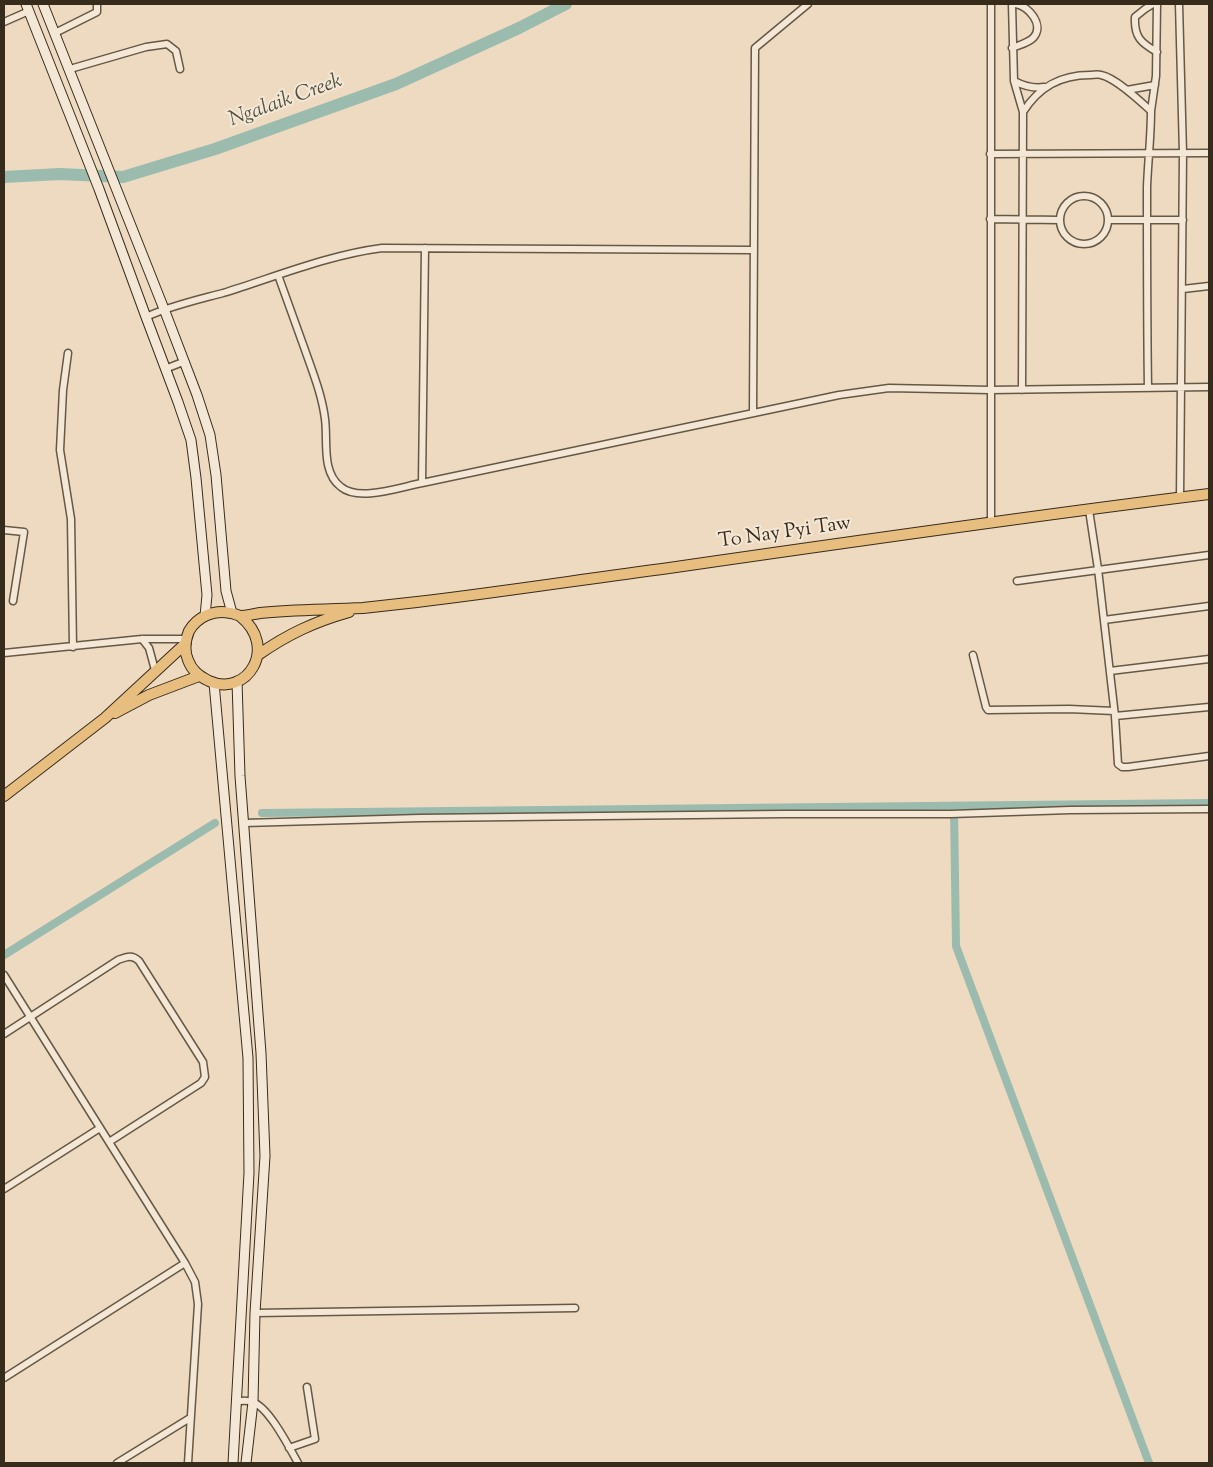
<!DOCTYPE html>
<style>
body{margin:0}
#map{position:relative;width:1213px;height:1467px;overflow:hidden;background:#eedac0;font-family:"Sorts Mill Goudy",serif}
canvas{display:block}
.frame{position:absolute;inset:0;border:5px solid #372c1c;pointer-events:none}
</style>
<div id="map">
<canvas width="1213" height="1467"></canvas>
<div class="frame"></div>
</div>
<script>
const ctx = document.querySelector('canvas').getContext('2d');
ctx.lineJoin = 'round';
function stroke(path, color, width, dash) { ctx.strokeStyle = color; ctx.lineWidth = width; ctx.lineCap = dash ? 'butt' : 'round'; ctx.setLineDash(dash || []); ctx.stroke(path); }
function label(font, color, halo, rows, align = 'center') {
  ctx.font = font + ' "Sorts Mill Goudy",serif'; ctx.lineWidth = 4; ctx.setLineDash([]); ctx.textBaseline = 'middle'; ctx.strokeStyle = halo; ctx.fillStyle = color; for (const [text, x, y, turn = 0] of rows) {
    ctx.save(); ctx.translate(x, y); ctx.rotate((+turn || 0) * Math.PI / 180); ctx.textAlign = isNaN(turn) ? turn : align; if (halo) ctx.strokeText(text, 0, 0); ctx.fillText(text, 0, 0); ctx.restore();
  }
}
stroke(new Path2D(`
 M954 808 956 946 1149 1463
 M262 813 1209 803
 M4 955 215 823`), '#9abbad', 8);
stroke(new Path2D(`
 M4 177 60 174 123 177 215 149 396 84 519 28 566 4`), '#9abbad', 12);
const street = new Path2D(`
 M991 4V522
 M1012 4 1014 81 1023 112
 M1153 4 1145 9 1135 17C1134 37 1141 43 1157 52
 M1179 4 1183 153 1180 498
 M4 22 29 11
 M55 33 97 12V4
 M1012 48C1019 45 1029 43 1034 37 1044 24 1029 7 1016 4
 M70 69 146 47 167 44 176 51 180 69
 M1014 81C1024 86 1033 89 1044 87
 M1127 90 1155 85
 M1151 111 1156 76 1157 4
 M990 154 1209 153
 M1060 220a24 24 0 1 1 48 0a24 24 0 1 1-48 0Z
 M990 219 1059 220
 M1108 220H1183
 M278 275C287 300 296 325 305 350 313 373 322 395 325 419 328 441 321 472 341 487 359 502 400 487 422 483L839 395 889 388 990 390 1209 387
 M1183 289 1209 286
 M146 317C170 306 197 300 223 293 275 277 328 255 382 248L753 250
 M68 353 63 390 60 450 71 519 73 647
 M165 369 183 362
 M1022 390 1023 112C1039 87 1060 75 1090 75 1093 75 1098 74 1101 75 1116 78 1140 101 1151 111 1151 136 1148 161 1147 187 1147 254 1147 321 1148 388
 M753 413 755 48 808 4
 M422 483 425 248
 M1089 510 1098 569 1115 716 1118 764 1122 767H1128L1209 756
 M4 530 24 532 13 601
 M1017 581 1209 555
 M1104 620 1209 606
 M142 639 149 648 155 670
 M4 653 142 639H186
 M973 655 986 707 988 710 1069 709 1114 711
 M1110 671 1209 659
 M1115 716 1209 707
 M244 823 420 818 783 814H951L1070 810 1209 809
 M4 975 185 1263 195 1282 198 1304 188 1463
 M4 1034 118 960C126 957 132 954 139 961L203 1062 205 1077 201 1083 109 1142
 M4 1189 100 1128
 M255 1313 575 1308
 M4 1378 185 1263
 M237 1401C241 1401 249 1400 253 1402 270 1409 289 1447 298 1463
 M289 1448 315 1439 307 1387
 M117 1463 190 1418`);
const secondary = new Path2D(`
 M26 4 99 189 146 317 178 402 191 440 196 478 207 595 205 616
 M43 4 164 309 197 395 210 435 216 475 226 591 232 613
 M237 681 240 776 261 1053 265 1156 255 1313 253 1402 246 1463
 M214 683 248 1058 249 1173 233 1463`);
const primary = new Path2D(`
 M240 616C279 647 247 698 209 681 199 676 192 671 188 660 184 651 185 641 189 631 197 617 214 609 230 613 234 613 238 616 242 616 247 616 254 614 260 613 294 609 328 610 363 608 381 606 399 604 417 602 501 592 585 579 669 568 849 542 1029 516 1209 494
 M258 655C288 634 314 622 349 612
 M115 713 149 695 199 676
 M4 796 105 718 185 644`);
stroke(street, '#655845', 9);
stroke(secondary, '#372c1c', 11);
stroke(primary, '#372c1c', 12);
stroke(street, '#f4e7d6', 6);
stroke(secondary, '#f4e7d6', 9);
stroke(primary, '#e7bd80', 10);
label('20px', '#372c1c', '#f4e7d6', [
 ["To Nay Pyi Taw",785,534,-8]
]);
label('italic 21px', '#505040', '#f4e7d6', [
 ["Ngalaik Creek",286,102,-20]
]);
</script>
